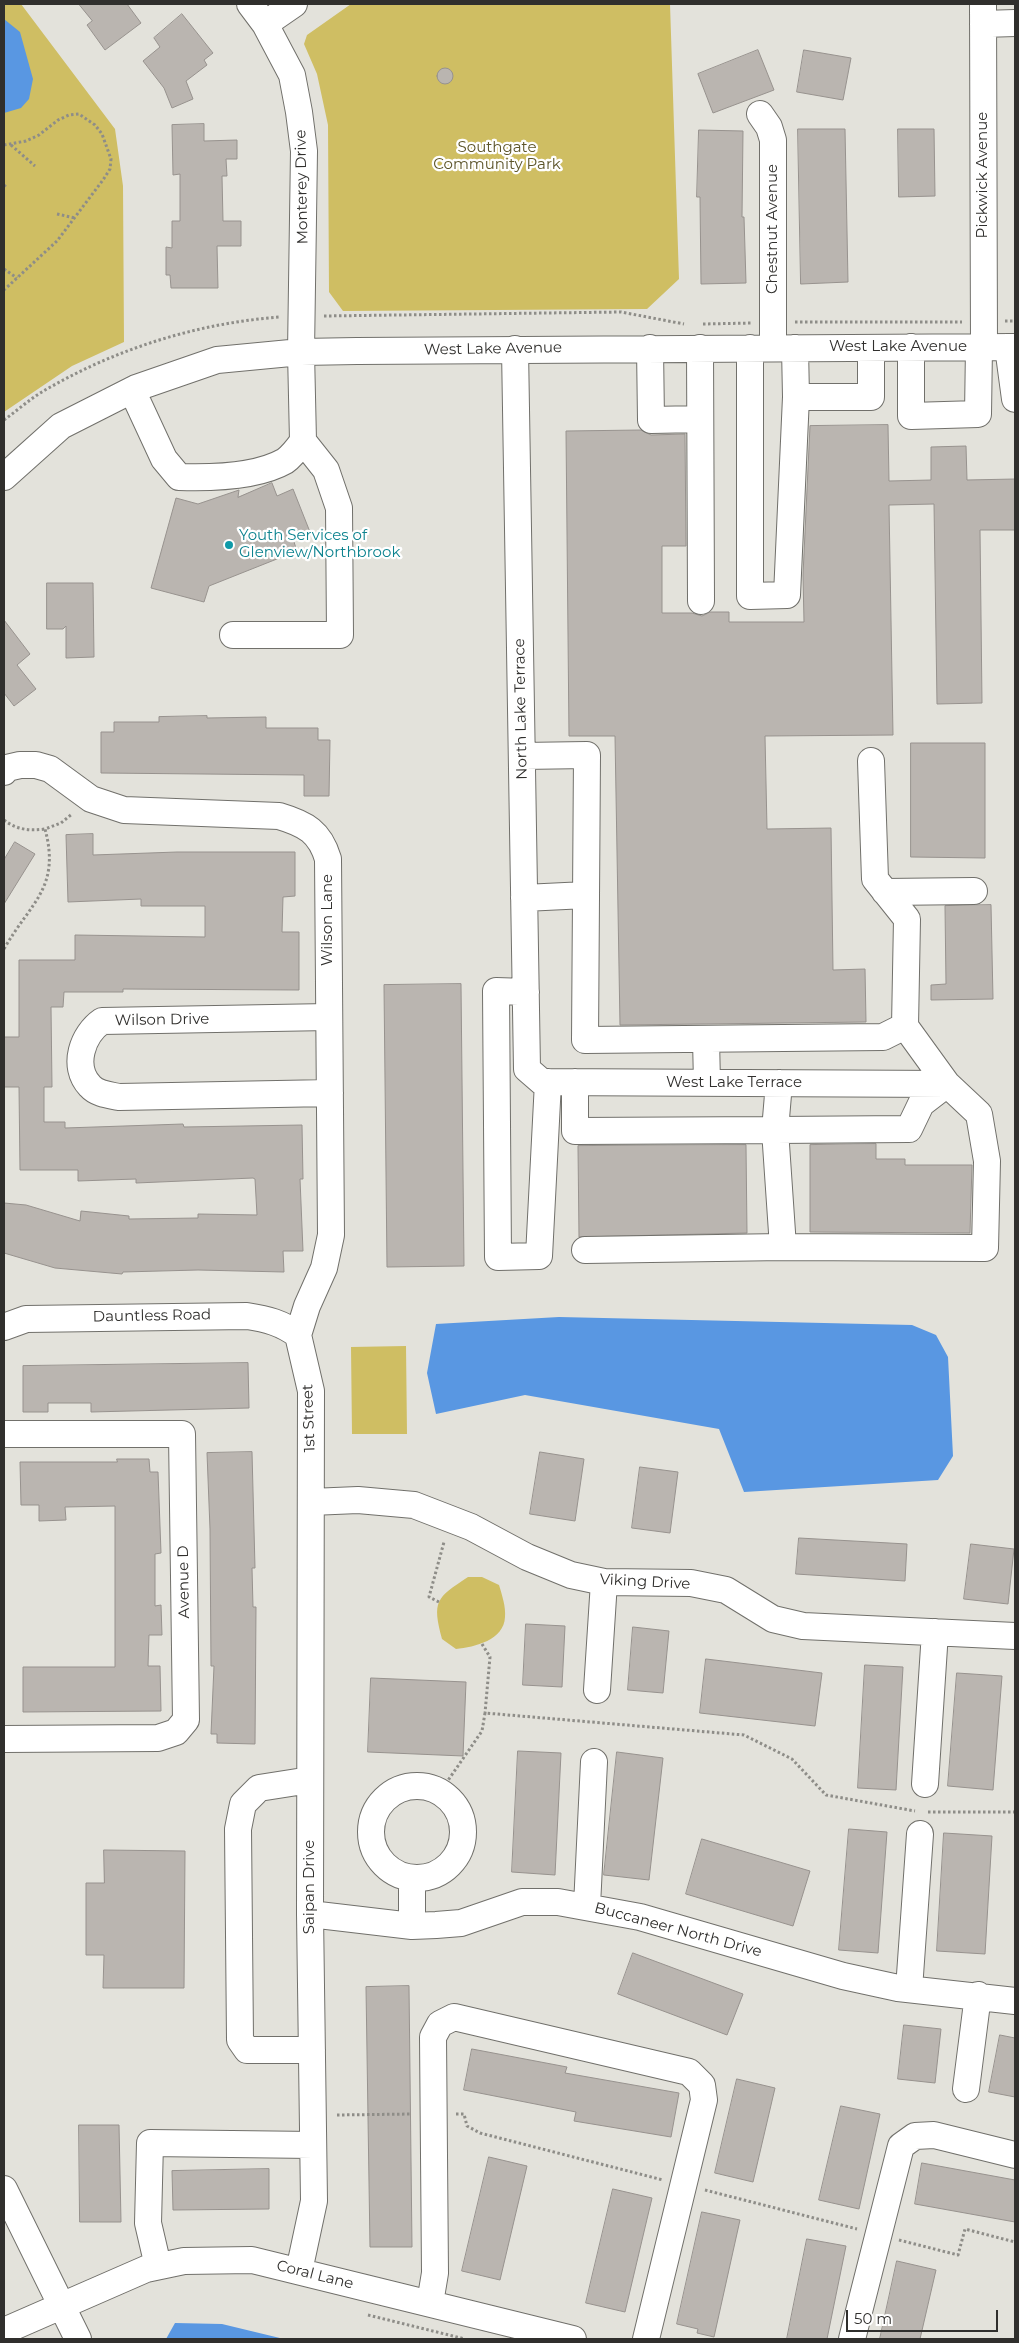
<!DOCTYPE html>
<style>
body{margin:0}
#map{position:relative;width:1019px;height:2343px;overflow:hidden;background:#e3e2db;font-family:Montserrat,sans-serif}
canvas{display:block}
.frame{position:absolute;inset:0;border:5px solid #302f2d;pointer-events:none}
.scale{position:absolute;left:846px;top:2310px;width:152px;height:22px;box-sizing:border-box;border:2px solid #302f2d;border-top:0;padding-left:6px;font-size:15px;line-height:18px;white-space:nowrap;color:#302f2d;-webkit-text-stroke:4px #fff;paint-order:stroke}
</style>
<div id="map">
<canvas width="1019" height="2343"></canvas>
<div class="frame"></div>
<div class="scale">50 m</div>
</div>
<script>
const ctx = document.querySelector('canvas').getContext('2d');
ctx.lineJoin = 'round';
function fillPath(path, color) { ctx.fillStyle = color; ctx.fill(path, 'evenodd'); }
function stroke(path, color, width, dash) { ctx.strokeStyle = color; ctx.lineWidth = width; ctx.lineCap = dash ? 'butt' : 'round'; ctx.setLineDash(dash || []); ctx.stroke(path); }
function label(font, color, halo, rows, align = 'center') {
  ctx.font = font + ' Montserrat,sans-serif'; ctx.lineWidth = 4.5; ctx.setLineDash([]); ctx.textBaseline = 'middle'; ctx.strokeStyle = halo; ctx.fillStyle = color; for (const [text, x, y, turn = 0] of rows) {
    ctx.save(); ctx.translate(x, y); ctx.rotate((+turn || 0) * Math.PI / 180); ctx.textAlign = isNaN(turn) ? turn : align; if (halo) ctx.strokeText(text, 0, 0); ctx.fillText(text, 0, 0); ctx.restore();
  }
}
fillPath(new Path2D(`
 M4 4H21L115 129 123 186 124 342 72 366 4 412Z
 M351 4H670L679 279 647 309 343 311 329 292 328 125 317 74 304 44 307 35Z
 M406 1346 407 1434H352L351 1347Z
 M468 1577H482L499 1585C502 1595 506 1607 505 1617 504 1640 475 1647 456 1649L442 1639C432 1601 436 1598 468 1577Z`), '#cfbe63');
fillPath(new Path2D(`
 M4 19 20 32 33 79 29 99 21 108 4 113Z
 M559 1317 912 1325 936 1335 948 1357 953 1456 938 1480 744 1492 719 1429 525 1395 436 1414 427 1373 436 1324Z
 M175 2323 222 2324 284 2339H166Z`), '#5997e2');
const building = new Path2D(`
 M79 4H127L141 23 105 50 87 25 92 21Z
 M182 14 213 53 204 60 207 65 186 81 193 99 172 108 164 88 143 61 160 47 154 38Z
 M758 50 774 90 713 113 698 74Z
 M804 50 851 58 843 100 797 92Z
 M437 76a8 8 0 1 1 16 0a8 8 0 1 1-16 0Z
 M204 124V141L237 140V159H226L227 176H222L223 221H241V246H217L218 288H171L170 275H166V247L172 248V221H180V174L173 175 172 125Z
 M798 129H845L848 282 801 284Z
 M898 129H934L935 196 899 197Z
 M699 130 743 131 742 217H744L746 283 701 284 700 197H697Z
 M888 425 889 481 931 480V447L966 446 967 480 1015 479V530H980L982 703 937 704 934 504 889 505 893 735 765 736 767 829 831 828 833 970 865 969 866 1022 620 1025 615 736H569L566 431 641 430 651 435 685 434 686 546H662V613H692L702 616 710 612H729V622H804L803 575 810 426Z
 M272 483 277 496 293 489 310 532 293 539 297 551 209 586 204 602 151 588 176 498 198 504 239 490 238 497Z
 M47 583H93L94 657 66 658V626L63 629H47Z
 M4 620 30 654 17 665 36 689 14 706 4 693Z
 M207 716V718L266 717V728H318V740H330L329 796H304V775L101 773V732H114V722H159V717Z
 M911 743H985V858L911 857Z
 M93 834V855L177 852H295V896L283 897 282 932H299V990L123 989V992H64L63 1007H51L52 1087H44V1122H65V1128L183 1124 184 1127 302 1125 303 1179H300L303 1251H283L284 1272 198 1270 123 1272 122 1274 55 1268 4 1253V1203L26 1205 80 1221 81 1211 129 1216V1219L198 1218V1214L257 1215 255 1179 253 1178 136 1183V1179L78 1181V1170H20L19 1087H4V1037H19V960H75V935L205 937V906H141V899L68 902 66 835Z
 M15 842 35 854 4 904V860Z
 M991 905 993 999 931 1000V985L946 984 945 906Z
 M461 984 464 1266 387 1267 384 985Z
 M876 1144V1159H905V1165H972L970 1233 810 1232V1145Z
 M746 1145 747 1233 579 1237 578 1146Z
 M248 1363 249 1408 91 1412V1403H48V1412H23V1366Z
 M252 1452 255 1568H252L253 1607H256L255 1744 217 1743V1734H211L214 1666H211L210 1529 207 1453Z
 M540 1452 584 1459 575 1521 530 1514Z
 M117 1459H149L150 1472H158L161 1553 155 1554V1606L161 1605 162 1635H149L148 1666H160L161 1711 23 1712V1667H115V1506L65 1507 66 1520 39 1521V1505H21L20 1462H117Z
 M640 1467 678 1472 670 1533 632 1528Z
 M799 1538 907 1544 905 1581 796 1574Z
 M971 1544 1014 1549 1008 1604 964 1599Z
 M526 1624 565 1626 562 1687 523 1685Z
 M633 1627 669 1631 663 1693 628 1690Z
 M706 1659 822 1673 815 1726 700 1713Z
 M865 1665 903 1667 896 1790 858 1788Z
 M957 1673 1002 1676 993 1790 948 1786Z
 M371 1678 466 1682 463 1756 368 1752Z
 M518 1751 561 1753 555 1875 512 1872Z
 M617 1752 663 1758 649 1880 604 1875Z
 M849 1829 887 1832 878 1953 839 1950Z
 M944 1833 992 1836 985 1954 937 1951Z
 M702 1839 810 1871 793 1926 686 1894Z
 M104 1850 185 1851 184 1988H103L104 1955H86V1883H104Z
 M633 1953 743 1994 727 2035 618 1994Z
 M409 1986 412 2247H370L366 1987Z
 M904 2025 941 2029 935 2083 898 2079Z
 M1000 2035 1015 2038V2097L989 2092Z
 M472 2049 567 2067 565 2073 679 2093 671 2137 574 2121 576 2112 464 2090Z
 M737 2079 775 2088 753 2182 715 2173Z
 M841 2106 880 2114 859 2209 819 2200Z
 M79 2125H119L121 2222H80Z
 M489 2157 527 2166 500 2280 462 2271Z
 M922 2163 1015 2180V2222L915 2204Z
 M269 2169V2209L173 2210 172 2171Z
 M613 2189 652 2198 625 2312 586 2303Z
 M702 2212 740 2220 714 2337 697 2333 698 2329 677 2324Z
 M807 2239 846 2246 827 2339H787Z
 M897 2261 936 2270 920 2339H880Z`);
fillPath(building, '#bab5b0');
stroke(building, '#97928e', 1);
const minor = new Path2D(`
 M983 4 984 347
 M265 24 294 4
 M983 24 1015 23
 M760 114 769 127 773 140V348
 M911 347V416L978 414 979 347
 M1008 347 1015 399
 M650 348 651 420 700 419
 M700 348 701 601
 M750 348V596L787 595 796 397
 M795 348 796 397H871V348
 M515 349 527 1069 542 1082 947 1084
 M132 390 164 459 179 477C210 478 257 477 285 461 292 456 298 448 303 441
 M4 477 61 426 136 388 217 360 301 352 357 351 1015 347
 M233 635H340L339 508 326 470 303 441 301 352 304 151 299 112 292 75 265 24 250 4
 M522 756 587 755 585 1040 883 1037 905 1026
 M871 761 875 879 907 919 905 1026 947 1084 979 1114 987 1161 985 1248 783 1247 775 1130 909 1129 921 1104 947 1084
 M4 772 7 768 20 765H36L50 769 91 799 124 810 279 816C306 824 320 832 328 859L331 1235 324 1268 307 1306 298 1335 311 1391 310 1914 314 2201 299 2271
 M885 892 974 891
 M524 898 586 895
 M526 992 496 991 498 1257 539 1256 548 1082
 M329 1017 102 1021C83 1034 71 1066 90 1086 97 1094 109 1095 119 1097L330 1093
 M706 1039 707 1083
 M575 1082V1131L775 1130 779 1083
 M585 1250 783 1247
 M4 1327 26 1319 247 1316C267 1319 282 1323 298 1335
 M4 1434H182L186 1720 176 1732 158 1738 4 1739
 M311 1502 358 1500 414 1505 471 1527 527 1557 571 1575 604 1582 691 1583 726 1590 773 1619 803 1626 1015 1636
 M597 1690 604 1582
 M310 1780 259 1788 243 1804 238 1829 240 2040 247 2050H312
 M925 1784 935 1632
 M371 1832a46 46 0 1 1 92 0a46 46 0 1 1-92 0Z
 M412 1878V1926
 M587 1906 594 1762
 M310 1914 412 1926 436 1925 461 1923 522 1902H558L640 1917 843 1976 898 1988 1015 2001
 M909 1989 920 1834
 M966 2089 978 1995
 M4 2189 78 2339
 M158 2266 148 2223 150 2143 313 2145
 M430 2303 435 2273 433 2037 440 2024 454 2017 689 2072 702 2085 704 2100 646 2339
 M4 2331 146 2269 184 2261 252 2260 573 2339
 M852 2339 901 2146 915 2136 934 2135 1015 2155`);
stroke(minor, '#71706b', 28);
stroke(new Path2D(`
 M4 145 26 141 39 135 58 120 69 115 79 114 95 125 102 134 111 159 110 169 103 180 57 241 4 290
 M11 145 35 166
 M4 185 6 187
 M57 214 75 218
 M4 269 17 278
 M324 316 621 312 684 324
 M1005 321H1015
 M795 322H962
 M703 324 752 323
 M4 420C18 410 32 397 47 389 118 348 199 323 280 317
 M4 820C17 830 30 831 45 829
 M4 949C30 903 61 888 45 829L61 823 72 814
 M439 1602 429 1597 444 1542
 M482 1644 490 1657 485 1713
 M440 1792 482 1731 485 1713 744 1735 792 1759 826 1795 915 1811
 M928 1812H1015
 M456 2114H464L467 2126 480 2133 663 2180
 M337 2115 412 2114
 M705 2190 857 2229
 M899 2240 958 2255 965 2229 1015 2242
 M368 2315 465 2339`), '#8e8d88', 3, [2.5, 2.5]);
stroke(minor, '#fff', 26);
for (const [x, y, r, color] of [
 [229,545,5,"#0f9aa8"]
]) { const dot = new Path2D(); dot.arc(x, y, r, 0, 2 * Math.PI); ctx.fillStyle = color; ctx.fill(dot); stroke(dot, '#fff', 2); }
label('15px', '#5c5428', '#fff', [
 ["Southgate",497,148],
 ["Community Park",497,165]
]);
label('15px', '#302f2d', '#fff', [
 ["Pickwick Avenue",983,175,-90],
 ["Monterey Drive",302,187,-91],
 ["Chestnut Avenue",773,229,-90],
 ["West Lake Avenue",898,347],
 ["West Lake Avenue",493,349,-1],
 ["North Lake Terrace",521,709,-91],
 ["Wilson Lane",328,920,-90],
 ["Wilson Drive",162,1020,-1],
 ["West Lake Terrace",734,1083],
 ["Dauntless Road",152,1316,-1],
 ["1st Street",309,1418,-92],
 ["Avenue D",184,1582,-91],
 ["Viking Drive",645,1582,3],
 ["Saipan Drive",310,1887,-90],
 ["Buccaneer North Drive",678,1930,15],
 ["Coral Lane",315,2275,14]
]);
label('15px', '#0d838f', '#fff', [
 ["Youth Services of",239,536],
 ["Glenview/Northbrook",239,553]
], 'left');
</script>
